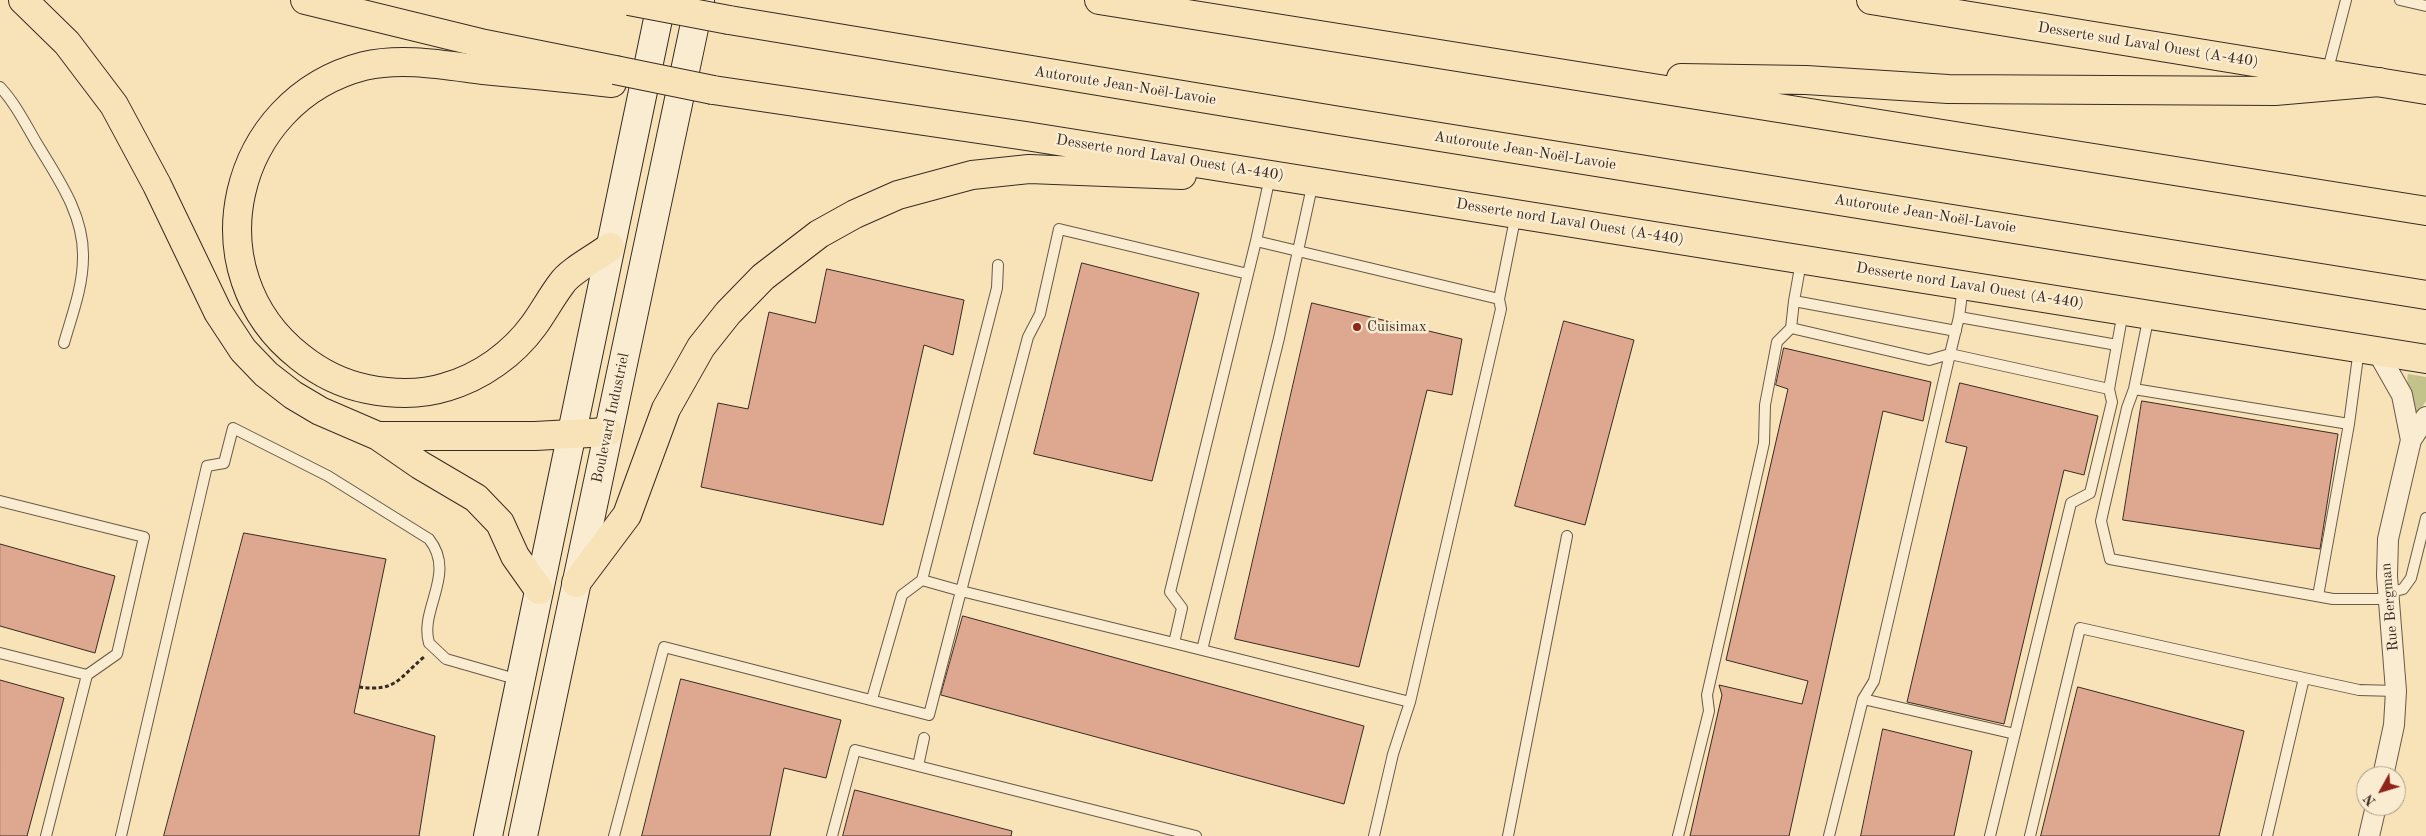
<!DOCTYPE html>
<meta charset="utf-8">
<style>
body{margin:0}
#map{position:relative;width:2426px;height:836px;overflow:hidden;background:#f8e2b8;font-family:"Old Standard TT",serif}
canvas{display:block}
.north{position:absolute;left:2356px;top:766px;width:50px;height:50px;box-sizing:border-box;background:#faecd1;border:1px solid #ac9f8b;border-radius:50%;rotate:231deg;font-size:14px;font-weight:700;line-height:20px;text-align:center;color:#382b23}
.north::after{content:'';display:block;margin:auto;width:18px;height:22px;background:#8f2418;clip-path:polygon(50% 0,100% 100%,50% 72%,0 100%)}
</style>
<div id="map">
<canvas width="2426" height="836"></canvas>
<div class="north">N</div>
</div>
<script>
const ctx = document.querySelector('canvas').getContext('2d');
ctx.lineJoin = 'round';
function fillPath(path, color) { ctx.fillStyle = color; ctx.fill(path, 'evenodd'); }
function stroke(path, color, width, dash) { ctx.strokeStyle = color; ctx.lineWidth = width; ctx.lineCap = dash ? 'butt' : 'round'; ctx.setLineDash(dash || []); ctx.stroke(path); }
function label(font, color, halo, rows, align = 'center') {
  ctx.font = font + ' "Old Standard TT",serif'; ctx.lineWidth = 5; ctx.setLineDash([]); ctx.textBaseline = 'middle'; ctx.strokeStyle = halo; ctx.fillStyle = color; for (const [text, x, y, turn = 0] of rows) {
    ctx.save(); ctx.translate(x, y); ctx.rotate((+turn || 0) * Math.PI / 180); ctx.textAlign = isNaN(turn) ? turn : align; if (halo) ctx.strokeText(text, 0, 0); ctx.fillText(text, 0, 0); ctx.restore();
  }
}
fillPath(new Path2D(`
 M2408 374 2426 377V401L2419 412 2415 411C2414 400 2405 384 2408 374Z`), '#c2c28b');
const building = new Path2D(`
 M1082 263 1199 293 1152 481 1034 454Z
 M827 269 964 300 953 355 924 345 883 525 701 487 718 403 748 409 769 312 815 323Z
 M1312 303 1462 339 1452 395 1427 390 1359 667 1235 639Z
 M1564 321 1634 340 1585 525 1515 506Z
 M1784 348 1931 382 1923 421 1883 411 1789 836H1690L1722 695 1719 685 1802 704 1808 681 1726 660 1788 389 1776 385Z
 M1960 383 2098 416 2084 475 2064 470 2004 724 1907 702 1967 447 1946 442Z
 M2142 401 2338 434 2320 549 2123 520Z
 M244 533 386 559 354 713 435 736 419 836H164Z
 M0 544 115 576 95 653 0 626Z
 M963 616 1364 726 1344 804 941 695Z
 M681 679 841 720 826 778 784 768 770 836H642Z
 M0 680 64 698 27 836H0Z
 M2078 687 2244 731 2219 836H2041Z
 M1883 729 1972 751 1954 836H1861Z
 M855 790 1012 831 1011 836H843Z`);
fillPath(building, '#dea78f');
stroke(building, '#382b23', 1);
const lane = new Path2D(`
 M2400 0 2426 6
 M2327 73 2346 0
 M0 87C15 103 25 123 36 142 57 177 84 214 83 257 83 287 72 315 64 343
 M1270 177 1256 241 1499 299 1516 214
 M1256 241 1170 592 1182 608 1174 643 1410 702 1501 309 1499 299
 M1801 262 1794 301 1956 331
 M998 265 997 288 922 580 961 591 1028 337 1040 314 1059 229 1248 274
 M1963 287 1959 317 2117 345 2123 312
 M1794 301 1791 328 1929 360 1950 354 1874 681 1863 699 1829 836
 M2149 315 2134 389 2349 424 2359 349
 M1959 317 1950 354 2109 389 2117 345
 M2134 389 2127 408 2101 521 2110 559 2333 599H2388
 M0 501 144 537 117 654 87 675
 M2388 593 2403 589 2411 578 2426 518
 M2318 596 2349 424
 M1202 650 1279 338 1313 182
 M0 653 87 675 46 836
 M872 699 902 595 922 580
 M1863 699 2015 734
 M924 738 918 766 1196 836
 M121 836 207 466 224 463 233 428 328 476 429 539C457 574 419 609 429 643L446 659 519 680
 M614 836 664 647 929 715 961 591 1174 643
 M832 836 855 750 918 766
 M1374 836 1393 754 1410 702
 M1508 836 1567 536
 M1678 836 1709 711 1707 695 1764 443 1765 405 1777 342 1791 328
 M1990 836 2071 503 2090 493 2112 402 2109 389
 M2030 836 2080 628 2304 678
 M2267 836 2304 678 2359 690 2396 691`);
const street = new Path2D(`
 M2377 351 2402 395 2411 440
 M2383 776 2394 725 2396 691 2387 576 2388 539 2411 440 2426 417
 M2369 836 2376 806`);
const secondary = new Path2D(`
 M488 836 662 0
 M523 836 700 0`);
const primary = new Path2D(`
 M1871 0 2426 90
 M713 90 1026 136 2426 359
 M610 247C597 257 570 271 562 283 552 296 544 311 534 325 513 354 481 377 446 387 421 395 392 394 367 389 342 384 320 373 300 357 191 272 231 100 364 66 402 57 444 65 483 70 526 74 569 78 612 83
 M576 583 627 515 666 409 701 347 728 313 763 277 819 234 855 214 898 195 972 175 1029 169 1182 175`);
const highway = new Path2D(`
 M23 0 67 43 114 105 157 185 218 312 243 350 266 374 293 395 320 411 378 436 420 465 476 498 500 523 515 556 539 590
 M305 0 485 44 615 70
 M1099 0 2426 211
 M729 20 1340 121 2426 295
 M1681 78 1806 80 1948 89 2275 91 2379 82
 M378 436H535L608 432`);
stroke(lane, '#685948', 12);
stroke(street, '#685948', 22);
stroke(secondary, '#382b23', 30);
stroke(primary, '#382b23', 30);
stroke(highway, '#382b23', 30);
stroke(new Path2D(`
 M359 687C396 692 398 679 424 657`), '#382b23', 3, [4, 2.5]);
stroke(lane, '#faecd1', 10);
stroke(street, '#faecd1', 20);
stroke(secondary, '#faecd1', 28);
stroke(primary, '#f8e2b8', 28);
stroke(highway, '#f8e2b8', 28);
const highwayBridge = new Path2D(`
 M629 1 729 20
 M615 70 713 90`);
stroke(highwayBridge, '#382b23', 30, []);
stroke(highwayBridge, '#f8e2b8', 28);
for (const [x, y, r, color] of [
 [1357,327,5,"#8f2418"]
]) { const dot = new Path2D(); dot.arc(x, y, r, 0, 2 * Math.PI); ctx.fillStyle = color; ctx.fill(dot); stroke(dot, '#faecd1', 2); }
label('15px', '#382b23', '#faecd1', [
 ["Desserte sud Laval Ouest (A-440)",2148,45,9],
 ["Autoroute Jean-Noël-Lavoie",1125,86,9],
 ["Autoroute Jean-Noël-Lavoie",1525,151,9],
 ["Desserte nord Laval Ouest (A-440)",1170,158,9],
 ["Autoroute Jean-Noël-Lavoie",1925,214,9],
 ["Desserte nord Laval Ouest (A-440)",1570,222,9],
 ["Desserte nord Laval Ouest (A-440)",1970,286,9],
 ["Boulevard Industriel",611,418,-78],
 ["Rue Bergman",2390,607,-95]
]);
label('15px', '#382b23', '#faecd1', [
 ["Cuisimax",1367,327]
], 'left');
</script>
